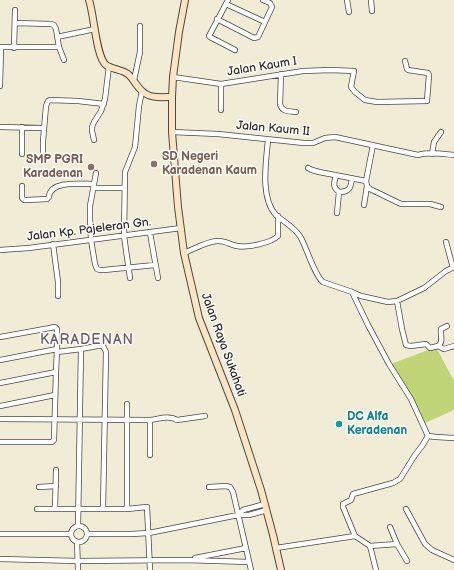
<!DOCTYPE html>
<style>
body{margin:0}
canvas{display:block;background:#f1ecd6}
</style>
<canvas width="454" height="570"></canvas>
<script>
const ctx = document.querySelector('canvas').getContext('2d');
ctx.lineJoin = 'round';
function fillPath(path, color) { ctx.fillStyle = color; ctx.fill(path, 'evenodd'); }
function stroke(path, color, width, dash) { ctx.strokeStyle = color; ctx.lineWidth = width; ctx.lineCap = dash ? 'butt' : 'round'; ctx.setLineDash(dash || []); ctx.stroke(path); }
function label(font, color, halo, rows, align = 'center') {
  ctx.font = font + ' "Balsamiq Sans",sans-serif'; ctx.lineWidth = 3; ctx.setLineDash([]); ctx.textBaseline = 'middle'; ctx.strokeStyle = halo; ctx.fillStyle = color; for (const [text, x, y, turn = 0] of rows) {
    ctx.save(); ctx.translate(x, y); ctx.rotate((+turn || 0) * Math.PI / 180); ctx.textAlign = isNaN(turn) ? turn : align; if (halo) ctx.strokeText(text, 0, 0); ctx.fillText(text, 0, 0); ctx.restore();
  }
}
fillPath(new Path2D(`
 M436 347 454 381V410L425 423 418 407 391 364Z`), '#c0d578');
const street = new Path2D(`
 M228 0 209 36 210 37 235 50
 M347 0 349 12
 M371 0 372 11
 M226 4 265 22
 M217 19 254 38 258 37 272 7 270 3 263 0
 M15 23 51 24 54 25 56 29 59 47 64 60
 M57 37 95 29
 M0 47H59
 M14 48 15 10
 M281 74 280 104C282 112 288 111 296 112
 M173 77 221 84 303 71 331 70 354 71 351 87 355 92 365 100 377 102 427 101 429 75 428 73 408 70 407 69 405 61
 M134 80 140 52V26
 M221 84V110
 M0 86 1 47
 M0 127 44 128
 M172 132 218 134 304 143H313L325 138 335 137 418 155C427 151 444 154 454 155
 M94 140 92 131V127L94 122 101 111 105 99 109 66
 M268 140C266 162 260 198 276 215 285 223 295 227 301 238 307 249 315 276 323 282L352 292 361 296 388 302 397 301 424 288 446 271 454 267
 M373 145 366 181 367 186 370 189 401 204H430L441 207
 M22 154V127
 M43 154V141L46 106 48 101 50 100 78 101 104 104
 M432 154 434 142 441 132
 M308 168 312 170 319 172 366 181
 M96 173 90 206V217L91 240 95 264 97 269 100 270H104L155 265
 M336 175C334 184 332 186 339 192
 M22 186V198L24 200H27L47 199 49 197C50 180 82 184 94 184
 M94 188H124
 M364 205 367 186
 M337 213 339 192C350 192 351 187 352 178
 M150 233 158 278
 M446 242 453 268
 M53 244 58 282V296
 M0 250 29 248 181 228
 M184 253C194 249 209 240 219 241 225 241 231 245 237 246 247 248 271 243 278 236V216
 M130 278 124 236 125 172 135 147 139 106 142 91
 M352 292 368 325 389 364 411 399 428 436
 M397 301 402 329 406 345 411 346 426 344 430 348 438 346 444 349 454 346
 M0 337 50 328 55 327 57 329V349L56 372 54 440 52 442H0
 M438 346C444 342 440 335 441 329L447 326
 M81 349 97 346H103L106 352 103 509
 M57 352 81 349 78 526
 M0 360 57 349
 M0 383 56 372
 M0 406 55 395
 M0 419 150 420C159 419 169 415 177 420L205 416
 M150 420V455
 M39 487 56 486
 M209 487 226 486 230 487 233 492 251 570
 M37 509H127L147 507 150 570
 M55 509 56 470
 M127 509V404
 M406 509 425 544 432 550 454 560
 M238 515 243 510 265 504
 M71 534a8 8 0 1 1 16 0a8 8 0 1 1-16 0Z
 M0 534H71
 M87 534H131L149 533 238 515H249L267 510
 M77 542 78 570
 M397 544 407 561
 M370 546 397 544 390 527
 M276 548 355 536
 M195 558 246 548
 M0 559 78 561 185 560 249 562
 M376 570 370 546 355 536 343 507V504L351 500 353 494 393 483 400 479 415 455 422 446 428 436 436 437 454 438`);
const secondary = new Path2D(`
 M89 0C94 14 96 57 106 65 113 70 123 69 129 75 134 80 137 87 142 91 150 99 162 97 172 97
 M185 0 179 32 173 77 172 97V132L178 207 184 253 199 318 235 410 261 490 273 535 281 570`);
stroke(street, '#494845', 6);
stroke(secondary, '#494845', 8);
stroke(street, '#fff', 4.5);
stroke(secondary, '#fde5c4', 6);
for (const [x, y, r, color] of [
 [154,164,4,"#8d6e63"],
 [91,167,4,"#8d6e63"],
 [339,424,4,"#0f9aa8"]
]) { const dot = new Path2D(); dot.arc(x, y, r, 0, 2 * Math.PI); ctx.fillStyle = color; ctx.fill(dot); stroke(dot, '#fdfcf7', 1.5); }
label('12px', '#2b2b2b', '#fdfcf7', [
 ["Jalan Kaum I",262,67,-9],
 ["Jalan Kaum II",273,129,5],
 ["Jalan Kp. Pajeleran Gn.",89,230,-7],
 ["Jalan Raya Sukahati",223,345,70]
]);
label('bold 12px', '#785e54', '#fdfcf7', [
 ["SD Negeri",162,157],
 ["Karadenan Kaum",162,171],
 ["SMP PGRI",83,160,"right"],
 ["Karadenan",83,174,"right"]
], 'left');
label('bold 12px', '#0d838f', '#fdfcf7', [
 ["DC Alfa",347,417],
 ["Keradenan",347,431]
], 'left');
ctx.letterSpacing = '1px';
label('14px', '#675a68', '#fdfcf7', [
 ["KARADENAN",87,340]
]);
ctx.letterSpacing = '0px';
</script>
